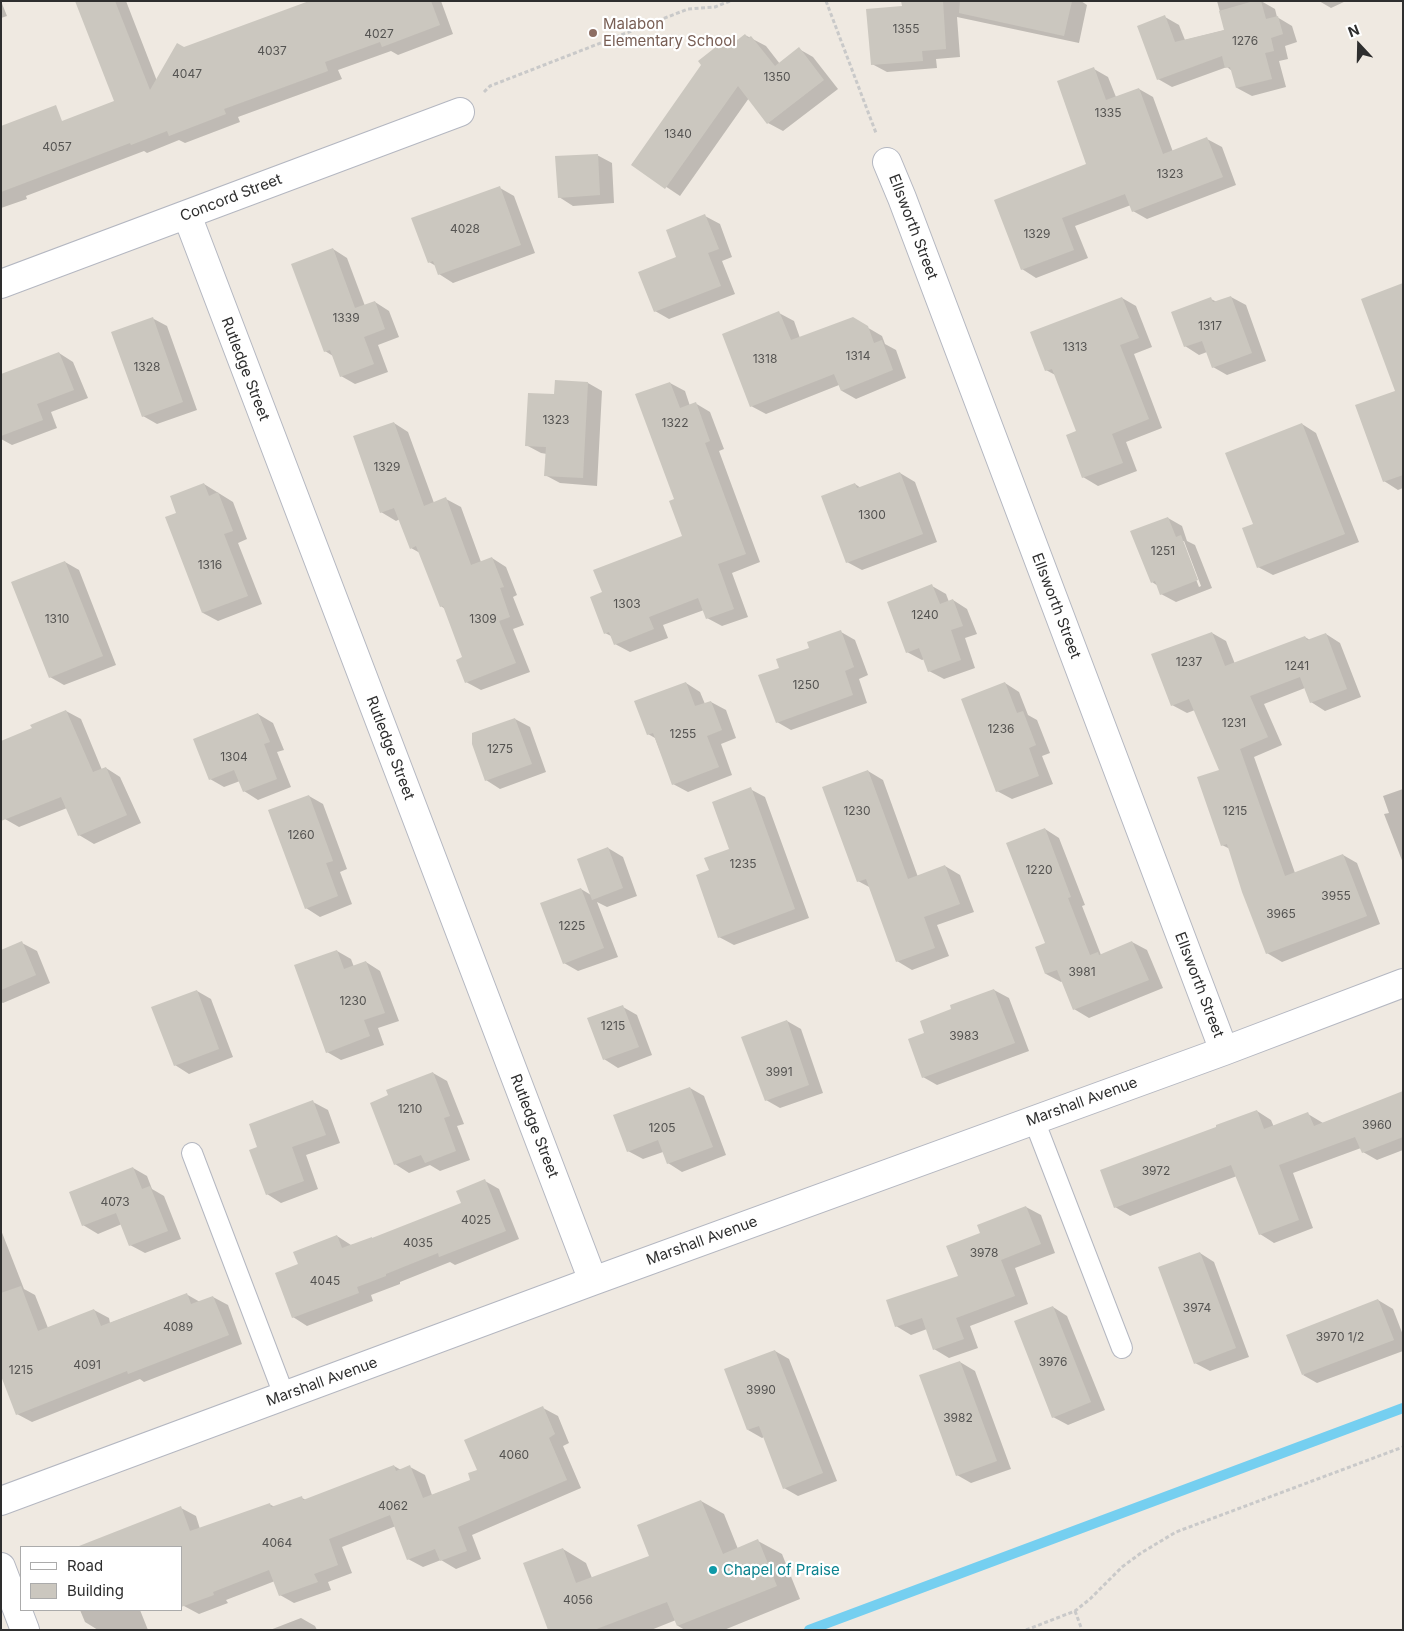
<!DOCTYPE html>
<style>
body{margin:0}
#map{position:relative;width:1404px;height:1631px;overflow:hidden;background:#efe9e1;font-family:Inter,sans-serif}
canvas{display:block}
.frame{position:absolute;inset:0;border:2px solid #2e2e2e;pointer-events:none}
.legend{position:absolute;left:20px;top:1546px;width:162px;height:65px;box-sizing:border-box;background:#fff;border:1px solid #ababab;margin:0;padding:6px 9px;list-style:none;font-size:15px;color:#2e2e2e}
.legend li{display:flex;align-items:center;gap:10px;height:25px}
.legend b{width:25px;border:1px solid #ababab}
.north{position:absolute;left:1334px;top:20px;width:50px;height:50px;-webkit-text-stroke:4px #fff;paint-order:stroke;rotate:339deg;font-size:14px;font-weight:700;line-height:20px;text-align:center;color:#2e2e2e}
.north::after{content:'';display:block;margin:auto;width:18px;height:22px;background:#2e2e2e;clip-path:polygon(50% 0,100% 100%,50% 72%,0 100%)}
</style>
<div id="map">
<canvas width="1404" height="1631"></canvas>
<div class="frame"></div>
<ul class="legend">
<li><b style="height:6px;background:#fff"></b>Road</li>
<li><b style="height:14px;background:#cbc7bf"></b>Building</li>
</ul>
<div class="north">N</div>
</div>
<script>
const ctx = document.querySelector('canvas').getContext('2d');
ctx.lineJoin = 'round';
function fillPath(path, color) { ctx.fillStyle = color; ctx.fill(path, 'evenodd'); }
function stroke(path, color, width, dash) { ctx.strokeStyle = color; ctx.lineWidth = width; ctx.lineCap = dash ? 'butt' : 'round'; ctx.setLineDash(dash || []); ctx.stroke(path); }
function label(font, color, halo, rows, align = 'center') {
  ctx.font = font + ' Inter,sans-serif'; ctx.lineWidth = 4.5; ctx.setLineDash([]); ctx.textBaseline = 'middle'; ctx.strokeStyle = halo; ctx.fillStyle = color; for (const [text, x, y, turn = 0] of rows) {
    ctx.save(); ctx.translate(x, y); ctx.rotate((+turn || 0) * Math.PI / 180); ctx.textAlign = isNaN(turn) ? turn : align; if (halo) ctx.strokeText(text, 0, 0); ctx.fillText(text, 0, 0); ctx.restore();
  }
}
fillPath(new Path2D(`
 M1 1 7 16 1 18Z
 M76 1H126L157 81 184 48 323 1H441L453 34 398 55 391 51 338 70 342 79 238 117 240 122 185 143 179 140 147 153 144 151 26 196 27 199 1 208V146L116 102Z
 M903 1H1081L1087 5 1079 43 957 17 960 57 936 59 937 68 887 72 872 64 903 7Z
 M1217 1H1261L1275 9 1277 17 1292 26 1297 42 1285 46 1288 59 1279 61 1286 87 1252 96 1237 88 1232 71 1227 67 1172 87 1158 79 1165 17 1179 25 1185 40 1225 30Z
 M1319 1H1346L1331 8Z
 M745 35 766 46 780 64 799 49 813 57 838 89 783 131 768 123 749 98 680 196 632 164 732 37 738 40Z
 M1094 69 1108 77 1116 97 1139 89 1153 97 1173 152 1207 139 1222 147 1236 185 1147 219 1133 211 1131 205 1075 226 1088 258 1036 278 1022 269 1088 165Z
 M597 155 612 163 614 203 573 206 559 197Z
 M500 188 514 196 535 253 453 283 439 274 436 266 429 262Z
 M705 216 720 224 732 257 722 261 735 294 669 319 655 311 678 258Z
 M333 249 347 258 365 306 375 302 389 311 399 337 378 345 388 372 355 384 341 376 333 356 325 351Z
 M1231 297 1246 305 1266 361 1227 375 1213 367 1207 352 1199 355 1185 346 1211 299 1217 302Z
 M1122 298 1136 306 1152 347 1134 354 1162 428 1126 442 1137 471 1098 486 1083 477 1078 432 1057 376 1046 370Z
 M779 313 794 321 800 338 853 319 882 336 885 344 896 350 906 378 856 399 842 391 839 385 766 414 751 406Z
 M152 318 167 326 197 410 157 424 143 416Z
 M59 353 73 362 88 398 51 412 57 428 12 445 1 439V375Z
 M588 383 602 391 597 486 560 483 545 475 547 454 541 453 526 445 555 395Z
 M670 383 685 391 690 406 695 403 710 412 724 449 719 451 760 562 732 573 748 617 722 626 707 618 704 610 663 625 668 638 630 652 615 644 613 637 605 633 603 593 684 536 676 500Z
 M1403 392V488L1398 490 1384 481Z
 M394 423 408 432 434 503 446 499 461 507 481 562 492 558 506 567 517 595 513 597 524 625 513 629 530 672 481 690 466 682 464 658 445 609 441 606 420 553 411 548 400 519 396 521 381 512Z
 M1302 424 1316 433 1359 542 1273 575 1258 567 1254 525Z
 M900 473 915 482 937 542 862 570 847 562 855 484 861 488Z
 M204 484 233 502 247 539 238 543 262 604 218 621 203 613 167 518 178 514Z
 M1168 518 1182 526 1187 541 1195 545 1212 588 1176 602 1161 594 1158 586 1152 582ZM1181 541H1184L1201 586 1199 587Z
 M65 562 79 570 116 665 64 685 50 677Z
 M932 586 946 594 949 602 953 600 967 609 977 634 965 638 975 668 944 679 929 671 925 659 922 660 907 652Z
 M841 632 855 640 868 675 859 679 867 703 791 730 777 722 780 668 810 649Z
 M1212 633 1226 641 1235 664 1305 637 1310 640 1326 634 1340 643 1361 697 1325 711 1311 702 1305 688 1264 704 1282 745 1254 757 1295 873 1343 855 1357 863 1380 924 1282 962 1267 953 1230 849 1222 845 1221 770 1195 710 1187 713 1172 705Z
 M686 683 700 692 705 704 711 702 726 710 736 738 721 744 732 775 688 792 673 784 655 738 648 734Z
 M1005 683 1019 692 1028 715 1037 720 1050 753 1042 756 1053 784 1012 799 997 791Z
 M66 711 81 719 102 770 106 768 120 777 141 823 94 844 79 835 67 808 19 827 5 819 33 729Z
 M258 714 273 723 284 750 277 752 291 787 258 800 244 791 240 781 224 787 210 779Z
 M515 719 530 727 546 772 500 789 486 780Z
 M868 771 883 780 918 877 945 866 960 875 974 912 937 925 949 956 912 970 897 961 871 888 858 881Z
 M750 789 765 797 809 918 734 945 719 937 711 871 730 850Z
 M1403 789V863L1384 814 1389 813 1383 796Z
 M309 796 323 804 347 869 340 872 352 904 320 917 306 908Z
 M1045 829 1059 838 1085 905 1082 906 1101 955 1132 942 1147 950 1163 988 1089 1018 1074 1009 1063 981 1061 982 1046 974 1036 948 1046 944Z
 M608 848 623 857 637 896 607 907 597 902 618 957 578 971 564 963 581 889 591 895Z
 M22 943 37 951 50 983 3 1003 1 1002V951Z
 M337 951 351 959 354 967 366 962 380 971 399 1021 378 1028 384 1045 341 1060 327 1052Z
 M994 990 1009 998 1029 1051 937 1085 923 1077 926 1034 953 1010Z
 M197 991 211 999 233 1057 189 1074 175 1065Z
 M623 1007 637 1015 652 1055 618 1068 604 1059Z
 M787 1021 801 1029 823 1093 780 1108 766 1100Z
 M433 1073 447 1081 464 1124 457 1126 470 1160 440 1171 430 1165 409 1173 395 1164Z
 M690 1088 704 1096 726 1155 682 1172 668 1163 663 1152 643 1159 628 1151Z
 M1403 1092V1150L1377 1160 1363 1152 1361 1148 1293 1173 1313 1228 1274 1243 1260 1234 1237 1176 1130 1216 1115 1207 1218 1128 1257 1111 1271 1120 1274 1127 1308 1114 1323 1123Z
 M313 1102 328 1110 340 1143 306 1155 318 1189 281 1203 267 1194 259 1148Z
 M133 1168 147 1176 152 1189 164 1196 181 1239 145 1253 130 1245 122 1224 98 1234 83 1225Z
 M485 1181 499 1189 519 1239 455 1265 450 1262 400 1282V1284L371 1295 373 1301 307 1326 293 1317 300 1265 337 1236 351 1245 374 1239 463 1204Z
 M1026 1207 1041 1215 1055 1253 1015 1268 1028 1304 970 1326 978 1348 949 1358 934 1349 927 1329 911 1335 896 1326 960 1277 981 1234Z
 M1 1230 24 1289 35 1295 48 1328 94 1310 109 1318 110 1323 186 1294 200 1302 213 1297 228 1305 242 1344 144 1382 140 1379 32 1422 17 1414 1 1372Z
 M1200 1253 1214 1262 1249 1357 1210 1371 1195 1363Z
 M1378 1300 1393 1309 1403 1335V1351L1317 1383 1303 1375Z
 M1053 1307 1067 1316 1105 1410 1068 1425 1053 1417Z
 M775 1351 789 1359 837 1481 798 1496 784 1488 764 1437 762 1438 748 1430Z
 M960 1362 975 1371 1011 1469 971 1483 957 1475Z
 M543 1408 558 1416 569 1443 563 1446 581 1488 472 1535 481 1559 456 1569 441 1560 423 1567 408 1559 396 1526 342 1547 352 1573 328 1582 331 1590 294 1603 280 1595 275 1581 226 1600 228 1603 199 1614 184 1606 181 1547H79L181 1508 196 1516 200 1529 269 1504 275 1507 302 1498 306 1500 394 1466 401 1470 410 1467 425 1475 432 1495 472 1480 478 1471Z
 M701 1501 724 1514 738 1549 758 1541 782 1554 800 1599 724 1630H685L678 1626 676 1620 651 1630H549L563 1549 586 1563 592 1578 651 1557Z
 M80 1610H140L148 1630H98L85 1622Z
 M301 1618 315 1626 317 1630H270Z`), '#0003');
stroke(new Path2D(`
 M809 1630 1403 1408`), '#75cff0', 10);
fillPath(new Path2D(`
 M75 1H115L150 90 177 43 184 47 309 1H431L440 25 382 47 380 42 325 62 328 71 224 109 226 114 169 136 167 131 131 145 130 143 1 192V126L56 105 62 121 114 101Z
 M901 1H943L946 49 922 51 923 61 871 65 866 9 902 6Z
 M960 1H1072L1064 36 959 13Z
 M1254 1H1261L1266 19 1278 16 1283 34 1271 38 1274 51 1265 53 1272 79 1236 88 1230 67 1225 68 1222 56 1157 80 1137 26 1165 15 1175 42 1224 30 1219 11Z
 M745 34 748 38 751 36 775 66 799 47 824 80 767 124 738 86 665 189 631 165 701 65 698 61 731 35 736 41Z
 M1094 67 1106 100 1139 88 1163 154 1207 137 1223 177 1132 212 1125 194 1062 218 1074 250 1021 270 994 200 1086 164 1057 81Z
 M598 154 600 195 558 198 555 156Z
 M500 186 521 245 438 275 433 261 428 263 411 218Z
 M705 214 719 249 708 253 721 286 654 312 638 272 676 257 666 230Z
 M333 248 355 308 375 301 385 329 364 337 374 364 340 377 330 350 324 352 291 264Z
 M1403 283V475L1383 482 1355 405 1395 391 1361 299Z
 M1231 296 1252 353 1212 368 1202 341 1184 347 1171 312 1211 297 1213 302Z
 M1122 297 1139 338 1120 345 1149 419 1112 434 1123 463 1082 478 1066 435 1076 431 1052 369 1045 371 1030 332Z
 M779 311 791 340 853 317 868 326 874 343 882 340 893 370 841 391 834 374 750 407 722 334Z
 M153 317 183 402 142 417 111 332Z
 M59 352 74 390 37 404 43 420 1 436V374Z
 M555 380 588 382 583 478 544 476 546 447 525 446 528 393 554 394Z
 M670 382 680 408 696 402 710 441 705 443 746 554 718 564 734 609 706 619 698 598 649 617 654 629 614 645 609 632 604 634 590 597 602 592 593 570 682 536 669 501 674 499 635 394Z
 M394 422 424 506 446 497 471 565 492 557 504 587 500 588 510 617 499 621 516 663 465 683 456 660 462 657 443 606 440 607 416 546 410 549 394 508 380 513 353 436Z
 M1302 423 1345 534 1257 568 1242 528 1253 524 1225 453Z
 M900 472 923 534 846 563 821 496 855 483 857 488Z
 M204 483 209 496 218 492 233 531 224 534 248 596 202 613 165 517 176 513 170 496Z
 M1168 517 1176 537 1181 535 1198 580 1160 595 1155 581 1151 583 1130 531Z
 M65 561 103 656 49 678 11 582Z
 M932 584 940 604 953 599 963 626 951 630 961 660 928 672 919 648 906 653 887 602Z
 M841 630 854 667 845 671 853 695 776 723 758 675 779 668 776 659 809 648 807 642Z
 M1212 632 1225 666 1305 636 1307 640 1326 633 1347 689 1310 703 1300 677 1250 696 1268 737 1240 749 1285 876 1343 854 1367 916 1266 954 1242 892 1227 844 1221 846 1197 777 1219 770 1189 699 1171 706 1151 654Z
 M686 682 695 706 711 701 722 730 707 736 719 767 672 785 653 733 647 735 634 701Z
 M1005 682 1017 713 1023 711 1036 745 1029 748 1039 776 996 792 961 699Z
 M66 710 93 772 106 767 127 815 78 836 61 797 1 821V741L32 728 30 725Z
 M258 713 270 742 264 744 277 779 243 792 234 770 209 780 193 739Z
 M515 718 532 764 485 781 472 744V733Z
 M868 770 908 879 945 865 960 904 924 917 935 948 896 962 866 879 857 882 822 787Z
 M751 787 795 909 718 938 696 875 709 870 704 858 729 849 712 802Z
 M309 795 333 861 326 863 338 896 305 909 268 810Z
 M1045 828 1071 897 1068 898 1090 955 1098 952 1099 955 1132 941 1149 980 1073 1010 1057 970 1045 974 1035 947 1045 943 1006 843Z
 M608 847 623 888 592 900 577 859Z
 M581 888 604 948 563 964 540 903Z
 M22 941 36 975 1 990V950Z
 M337 950 344 969 366 961 385 1013 364 1020 370 1036 326 1053 294 965Z
 M994 989 1015 1043 922 1078 908 1039 924 1033 920 1021 951 1009 950 1005Z
 M197 990 219 1049 174 1066 151 1007Z
 M623 1005 639 1047 603 1060 587 1018Z
 M787 1020 809 1085 765 1101 741 1037Z
 M433 1072 450 1116 444 1118 456 1151 425 1163 421 1155 394 1165 370 1103 388 1095 386 1090Z
 M690 1087 713 1147 667 1164 658 1140 627 1152 613 1115Z
 M1403 1091V1137L1362 1153 1355 1137 1279 1165 1299 1220 1259 1235 1231 1165 1114 1208 1100 1170 1216 1127V1125L1257 1110 1264 1129 1308 1112 1314 1126Z
 M313 1100 326 1135 292 1147 304 1181 266 1195 249 1150 257 1147 249 1124Z
 M133 1167 142 1189 150 1186 168 1231 129 1246 116 1213 82 1226 69 1192Z
 M485 1179 506 1231 439 1257 438 1253 386 1274V1276L357 1287 359 1293 292 1318 275 1273 298 1264 293 1252 337 1235 342 1248 372 1237V1238L461 1203 456 1191Z
 M1026 1206 1041 1244 1001 1260 1015 1296 956 1318 964 1339 933 1350 922 1318 895 1327 886 1300 958 1276 946 1246 980 1233 977 1225Z
 M1200 1252 1236 1348 1194 1364 1158 1267Z
 M21 1286 38 1331 94 1309 101 1326 187 1293 191 1304 213 1296 229 1335 128 1374 127 1371 16 1415 1 1376V1293Z
 M1378 1299 1394 1340 1302 1375 1286 1335Z
 M1053 1306 1091 1402 1052 1418 1014 1321Z
 M775 1350 823 1473 783 1489 759 1426 747 1430 724 1369Z
 M960 1361 997 1461 956 1476 919 1375Z
 M543 1406 555 1434 549 1438 567 1480 458 1527 467 1551 440 1561 435 1549 407 1560 390 1515 329 1539 338 1565 314 1574 318 1582 279 1596 269 1570 213 1592 214 1595 181 1607V1547H79V1546L181 1506 190 1531 270 1503 271 1507 302 1496 303 1500 394 1465 396 1471 410 1465 423 1498 470 1480 468 1473 477 1470 464 1440Z
 M701 1500 723 1554 758 1539 777 1586 677 1626 667 1602 594 1630H548L523 1563 563 1548 576 1583 649 1556 637 1525Z`), '#cbc7bf');
const lane = new Path2D(`
 M1034 1120 1122 1348
 M192 1153 284 1395`);
const street = new Path2D(`
 M887 162 902 198 1224 1051
 M187 215 593 1281
 M1 284 460 112
 M1 1501 593 1281 1224 1051 1403 983
 M1 1567 25 1630`);
stroke(lane, '#b4b7c1', 22);
stroke(street, '#b4b7c1', 30);
stroke(new Path2D(`
 M826 1 876 133
 M484 92 490 86 688 9 715 7 730 1
 M1075 1611 1082 1630
 M1026 1630 1075 1611 1090 1599 1122 1567 1141 1553 1176 1532 1403 1447`), '#c9c9c9', 3, [4, 2.5]);
stroke(lane, '#fff', 20);
stroke(street, '#fff', 28);
for (const [x, y, r, color] of [
 [593,33,5,"#8d6e63"],
 [713,1570,5,"#0f9aa8"]
]) { const dot = new Path2D(); dot.arc(x, y, r, 0, 2 * Math.PI); ctx.fillStyle = color; ctx.fill(dot); stroke(dot, '#fff', 2); }
label('12px', '#555452', null, [
 ["1355",906,29],
 ["4027",379,34],
 ["1276",1245,41],
 ["4037",272,51],
 ["4047",187,74],
 ["1350",777,77],
 ["1335",1108,113],
 ["1340",678,134],
 ["4057",57,147],
 ["1323",1170,174],
 ["4028",465,229],
 ["1329",1037,234],
 ["1339",346,318],
 ["1317",1210,326],
 ["1313",1075,347],
 ["1314",858,356],
 ["1318",765,359],
 ["1328",147,367],
 ["1323",556,420],
 ["1322",675,423],
 ["1329",387,467],
 ["1300",872,515],
 ["1251",1163,551],
 ["1316",210,565],
 ["1303",627,604],
 ["1240",925,615],
 ["1310",57,619],
 ["1309",483,619],
 ["1237",1189,662],
 ["1241",1297,666],
 ["1250",806,685],
 ["1231",1234,723],
 ["1236",1001,729],
 ["1255",683,734],
 ["1275",500,749],
 ["1304",234,757],
 ["1230",857,811],
 ["1215",1235,811],
 ["1260",301,835],
 ["1235",743,864],
 ["1220",1039,870],
 ["3955",1336,896],
 ["3965",1281,914],
 ["1225",572,926],
 ["3981",1082,972],
 ["1230",353,1001],
 ["1215",613,1026],
 ["3983",964,1036],
 ["3991",779,1072],
 ["1210",410,1109],
 ["3960",1377,1125],
 ["1205",662,1128],
 ["3972",1156,1171],
 ["4073",115,1202],
 ["4025",476,1220],
 ["4035",418,1243],
 ["3978",984,1253],
 ["4045",325,1281],
 ["3974",1197,1308],
 ["4089",178,1327],
 ["3970 1/2",1340,1337],
 ["3976",1053,1362],
 ["4091",87,1365],
 ["1215",21,1370],
 ["3990",761,1390],
 ["3982",958,1418],
 ["4060",514,1455],
 ["4062",393,1506],
 ["4064",277,1543],
 ["4056",578,1600]
]);
label('15px', '#785e54', '#fff', [
 ["Malabon",603,24],
 ["Elementary School",603,41]
], 'left');
label('15px', '#2e2e2e', '#fff', [
 ["Concord Street",231,198,-21],
 ["Ellsworth Street",913,227,69],
 ["Rutledge Street",245,369,69],
 ["Ellsworth Street",1056,606,69],
 ["Rutledge Street",390,748,69],
 ["Ellsworth Street",1199,985,69],
 ["Marshall Avenue",1082,1102,-20],
 ["Rutledge Street",534,1126,69],
 ["Marshall Avenue",702,1241,-20],
 ["Marshall Avenue",322,1382,-20]
]);
label('15px', '#0d838f', '#fff', [
 ["Chapel of Praise",723,1570]
], 'left');
</script>
